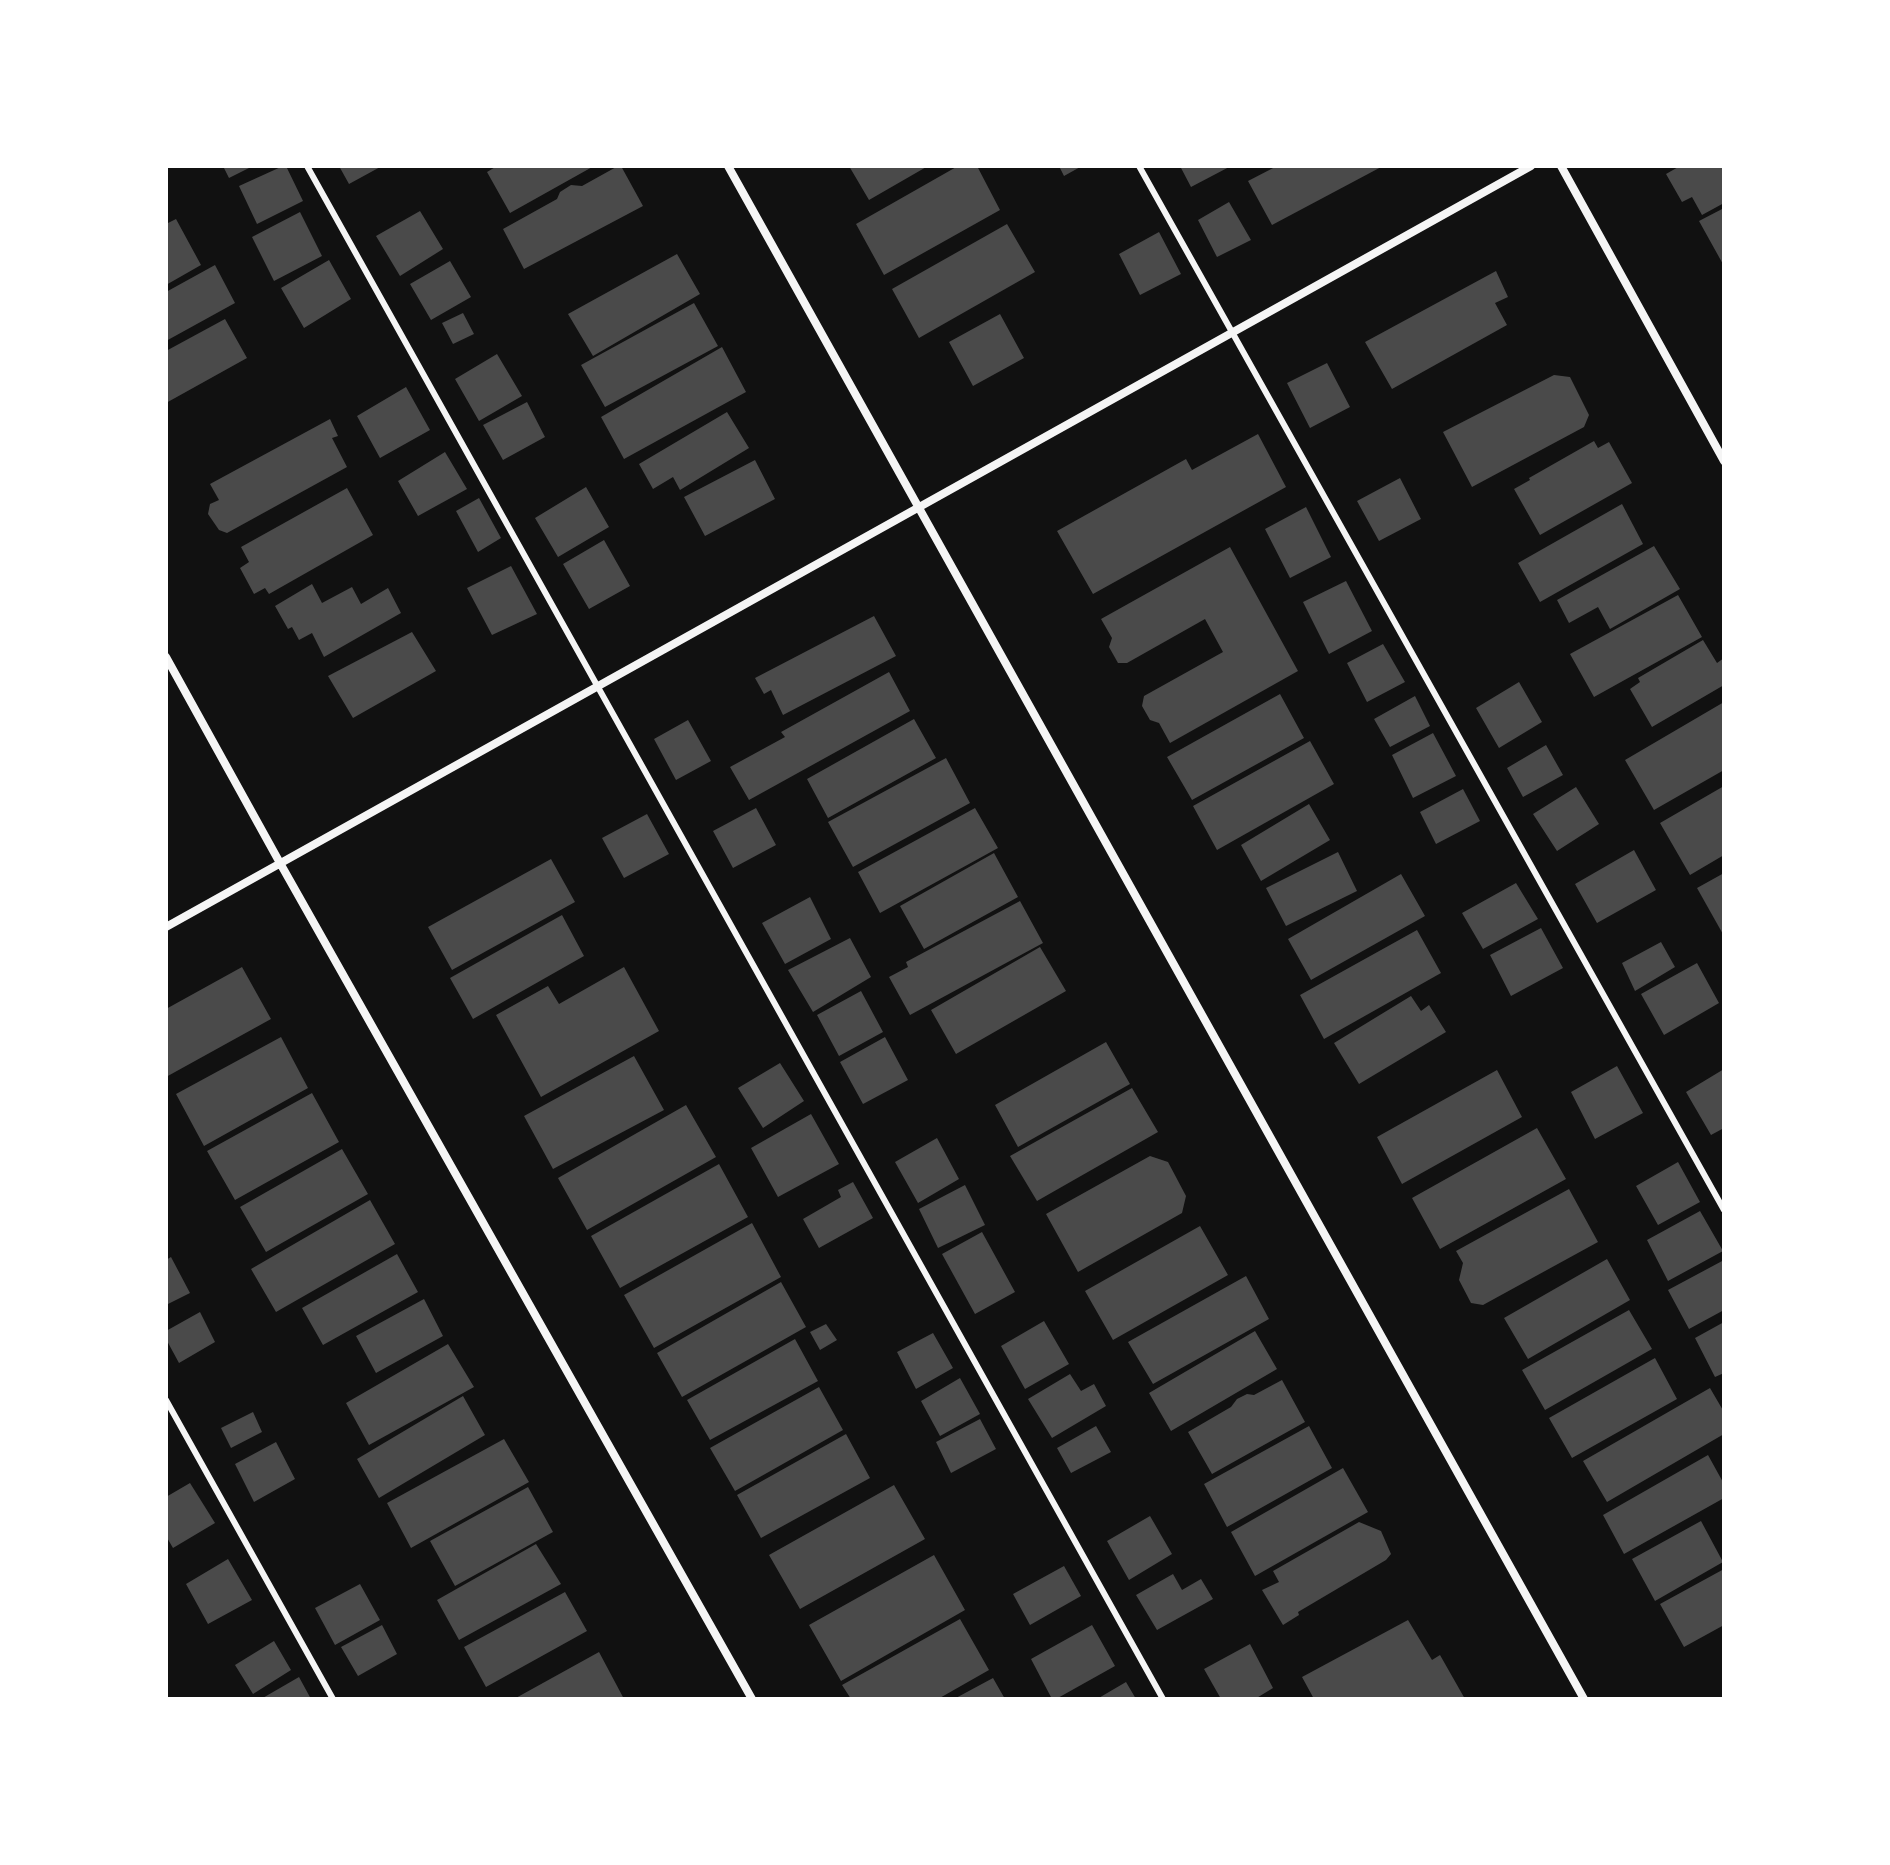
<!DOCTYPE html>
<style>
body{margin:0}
#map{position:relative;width:1890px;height:1865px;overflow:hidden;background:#111;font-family:"Open Sans",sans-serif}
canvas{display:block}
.frame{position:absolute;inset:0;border:168px solid #fff;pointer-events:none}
</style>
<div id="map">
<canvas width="1890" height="1865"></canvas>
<div class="frame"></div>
</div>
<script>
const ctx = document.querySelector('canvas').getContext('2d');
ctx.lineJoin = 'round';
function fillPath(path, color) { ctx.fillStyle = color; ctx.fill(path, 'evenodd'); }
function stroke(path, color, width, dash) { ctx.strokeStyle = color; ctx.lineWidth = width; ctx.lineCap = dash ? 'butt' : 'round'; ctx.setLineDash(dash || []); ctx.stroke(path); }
fillPath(new Path2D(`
 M223 166H253L229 178Z
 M283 166H286L303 201 257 224 239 186Z
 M339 166H382L349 184Z
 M497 166H594L510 213 487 172Z
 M618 166H621L643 206 524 269 503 229 557 199 560 192 571 185 582 186Z
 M849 166H928L869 200Z
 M958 166H977L1000 210 884 275 856 224Z
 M1059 166H1082L1064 176Z
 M1180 166H1231L1191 187Z
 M1277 166H1383L1272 225 1248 181Z
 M1680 166H1724V203L1702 215 1692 197 1682 202 1666 174Z
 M1229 202 1251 240 1217 257 1198 220Z
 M1724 208V266L1699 221Z
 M420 211 443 249 400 276 376 236Z
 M300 212 322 256 274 281 252 237Z
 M176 219 201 265 166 285V224Z
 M1007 224 1035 272 919 338 892 289Z
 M1159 232 1181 274 1140 295 1119 254Z
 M677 254 700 294 593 356 568 314Z
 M329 260 351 299 304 328 281 288Z
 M450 261 471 297 431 320 410 284Z
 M215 265 235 303 166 341V292Z
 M1496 271 1508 297 1495 303 1507 325 1392 389 1365 342Z
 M694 303 718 346 605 407 581 365Z
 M463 313 474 334 453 344 442 323Z
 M1000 314 1024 358 973 386 949 342Z
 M225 319 247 358 166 403V351Z
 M722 347 746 392 624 459 601 417Z
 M497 354 522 396 479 421 455 379Z
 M1327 363 1350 407 1310 428 1287 383Z
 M1554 375 1570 377 1589 415 1584 427 1472 487 1443 432Z
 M406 387 430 430 380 458 357 416Z
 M527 402 545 437 503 460 483 425Z
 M727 412 749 448 680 490 673 477 653 489 639 464Z
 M330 419 338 436 332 438 347 467 227 533 219 530 208 514 210 504 219 500 210 484Z
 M1258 434 1286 487 1093 594 1057 531 1186 459 1192 470Z
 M1594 441 1598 448 1609 442 1632 483 1540 535 1514 489 1530 480 1529 478Z
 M445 452 467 489 418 516 398 481Z
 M755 460 775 499 705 536 684 497Z
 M1400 478 1421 519 1379 541 1357 501Z
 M586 487 609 527 558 557 535 518Z
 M347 488 373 535 269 594 265 588 254 594 240 568 249 562 241 547Z
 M479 498 501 538 478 552 456 511Z
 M1622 504 1643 544 1540 602 1518 563Z
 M1306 507 1331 557 1290 578 1265 529Z
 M604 540 630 586 589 609 563 564Z
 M1654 546 1680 589 1610 629 1598 607 1569 623 1557 600Z
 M1230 547 1298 671 1170 743 1159 723 1150 720 1142 706 1144 696 1223 652 1205 619 1127 663H1118L1109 647 1112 638 1101 619Z
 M511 566 537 614 492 635 467 588Z
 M1346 581 1372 631 1329 654 1303 602Z
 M312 584 322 603 352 587 361 604 388 588 401 613 324 657 312 633 299 640 292 627 288 629 275 606Z
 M1678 595 1702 637 1594 697 1570 654Z
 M874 616 896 656 783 715 771 690 764 694 755 678Z
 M412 632 436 671 353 718 328 676Z
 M1703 640 1717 663 1724 658V685L1652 727 1630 689 1640 682 1638 678Z
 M1383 644 1405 682 1367 702 1347 663Z
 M889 672 910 711 749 800 730 767 785 737 781 732Z
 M1519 682 1542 722 1499 748 1476 708Z
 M1280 694 1304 738 1192 800 1167 757Z
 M1415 696 1430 726 1390 747 1374 719Z
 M1724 702V770L1654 810 1625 760Z
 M914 719 936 758 828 818 807 779Z
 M688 720 711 761 676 780 654 739Z
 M1433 733 1456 776 1413 798 1392 755Z
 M1310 741 1334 784 1217 850 1193 806Z
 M1546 745 1563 775 1523 797 1507 768Z
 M946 758 970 803 853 867 828 822Z
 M1724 786V855L1690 875 1660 823Z
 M1576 787 1599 824 1557 851 1533 814Z
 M1463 789 1480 821 1436 844 1420 812Z
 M1309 804 1330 840 1261 881 1241 845Z
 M756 808 776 845 733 868 713 831Z
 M975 808 998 848 880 913 858 872Z
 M647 814 669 854 624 878 602 838Z
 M1634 850 1656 890 1597 923 1575 884Z
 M1338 852 1357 891 1286 926 1266 888Z
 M994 853 1018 897 924 949 900 906Z
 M551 859 575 902 452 970 428 927Z
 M1724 873V936L1697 888Z
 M1401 874 1425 916 1311 980 1288 939Z
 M1516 883 1538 919 1483 949 1462 913Z
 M810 897 831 939 785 964 762 923Z
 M1020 901 1043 943 910 1015 889 977 908 967 906 962Z
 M562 915 584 956 473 1019 450 978Z
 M1541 928 1563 968 1511 996 1490 955Z
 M1417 930 1441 973 1324 1039 1300 995Z
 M850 938 871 977 813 1012 788 970Z
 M1661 942 1675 967 1635 991 1622 963Z
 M1040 947 1066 991 956 1054 931 1010Z
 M1697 963 1719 1003 1664 1035 1641 994Z
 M242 967 271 1019 166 1077V1009Z
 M624 967 659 1031 541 1097 496 1015 548 986 559 1004Z
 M861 991 883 1032 839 1056 817 1015Z
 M1411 996 1421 1011 1429 1005 1446 1032 1359 1084 1334 1043Z
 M281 1037 308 1088 204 1146 176 1094Z
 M885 1037 908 1080 863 1104 840 1062Z
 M1106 1042 1130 1084 1018 1147 995 1105Z
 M634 1056 664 1110 553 1169 524 1116Z
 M780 1063 804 1101 763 1128 738 1088Z
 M1617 1066 1643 1113 1595 1139 1571 1092Z
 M1724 1069V1128L1711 1135 1686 1092Z
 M1497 1070 1522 1117 1402 1184 1377 1137Z
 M1132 1088 1158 1132 1037 1201 1010 1156Z
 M312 1093 339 1142 235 1200 207 1151Z
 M686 1105 716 1157 587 1230 558 1178Z
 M811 1114 839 1164 778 1197 751 1148Z
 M1537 1128 1566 1179 1440 1249 1412 1198Z
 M937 1138 959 1179 918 1203 895 1162Z
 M342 1149 368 1194 266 1252 240 1207Z
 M1150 1156 1168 1162 1186 1196 1182 1213 1078 1272 1046 1214Z
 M1678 1162 1700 1202 1658 1225 1636 1186Z
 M719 1164 748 1217 620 1288 591 1236Z
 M853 1182 873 1218 819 1248 803 1219 841 1197 838 1190Z
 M965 1185 985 1225 938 1248 919 1209Z
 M1569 1189 1598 1242 1483 1305 1471 1303 1459 1280 1463 1263 1456 1251Z
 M370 1200 395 1244 276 1312 251 1269Z
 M1700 1211 1723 1251 1668 1281 1647 1240Z
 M752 1223 781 1277 654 1348 624 1295Z
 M1200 1226 1228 1275 1113 1340 1085 1291Z
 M982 1232 1015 1292 975 1314 942 1254Z
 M397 1254 418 1292 323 1345 302 1308Z
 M171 1257 190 1293 166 1305V1260Z
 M1607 1259 1630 1300 1528 1359 1504 1318Z
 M1724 1260V1310L1689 1329 1668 1290Z
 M1246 1276 1269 1319 1153 1384 1128 1342Z
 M781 1282 806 1327 682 1397 657 1353Z
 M424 1299 443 1336 376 1373 356 1336Z
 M1629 1310 1652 1349 1545 1410 1522 1370Z
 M200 1312 215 1342 179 1363 166 1339V1331Z
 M1044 1321 1069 1364 1025 1389 1001 1346Z
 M1724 1322V1373L1715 1377 1695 1338Z
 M826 1324 837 1340 820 1350 810 1332Z
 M1255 1331 1277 1369 1171 1431 1149 1393Z
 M933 1333 953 1368 916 1389 897 1352Z
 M795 1339 818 1381 710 1440 687 1400Z
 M448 1344 474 1387 369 1445 346 1403Z
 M1655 1358 1677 1399 1572 1458 1549 1418Z
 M1070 1374 1081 1391 1094 1384 1106 1406 1052 1438 1028 1399Z
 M960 1378 980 1414 940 1436 921 1401Z
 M1282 1380 1305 1422 1212 1474 1188 1432 1231 1407 1237 1399 1247 1394 1254 1395Z
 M819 1387 843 1430 735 1491 710 1448Z
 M1710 1388 1724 1412V1434L1607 1502 1583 1461Z
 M463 1396 485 1435 379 1498 357 1459Z
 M253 1412 262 1432 231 1448 221 1428Z
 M980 1419 996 1449 951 1473 936 1442Z
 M1096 1426 1111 1452 1071 1473 1057 1448Z
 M1309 1426 1332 1468 1227 1527 1204 1484Z
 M846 1434 870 1478 761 1538 737 1495Z
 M504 1439 529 1482 411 1548 387 1503Z
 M276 1442 295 1479 254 1502 235 1464Z
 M1708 1455 1724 1484V1498L1624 1554 1603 1515Z
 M1343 1468 1368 1512 1255 1576 1231 1532Z
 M190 1483 215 1523 173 1548 166 1536V1497Z
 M894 1485 925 1539 800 1609 769 1555Z
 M528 1487 553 1532 455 1586 430 1541Z
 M1150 1516 1172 1554 1129 1580 1107 1541Z
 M1701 1521 1723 1562 1655 1601 1632 1559Z
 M1359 1522 1381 1531 1391 1554 1386 1560 1298 1612 1299 1615 1283 1625 1262 1590 1279 1582 1273 1571Z
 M536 1544 561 1584 459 1640 437 1600Z
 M934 1555 965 1610 841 1681 809 1625Z
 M228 1559 252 1600 208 1624 186 1584Z
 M1064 1566 1081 1596 1030 1625 1013 1594Z
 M1724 1569V1625L1684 1647 1660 1604Z
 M1173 1574 1182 1590 1201 1579 1213 1599 1157 1630 1136 1595Z
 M360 1584 380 1620 335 1645 315 1608Z
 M565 1592 587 1631 486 1687 464 1647Z
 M960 1619 989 1670 938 1699H851L842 1685Z
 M1408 1620 1432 1660 1440 1655 1465 1699H1314L1302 1677Z
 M382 1625 397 1654 358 1676 341 1647Z
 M1092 1625 1115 1666 1056 1699H1052L1031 1659Z
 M274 1641 291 1670 253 1694 235 1665Z
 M1250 1644 1273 1688 1255 1699H1221L1204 1669Z
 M599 1652 624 1699H514Z
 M299 1677 311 1699H261Z
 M993 1678 1005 1699H954Z
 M1126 1682 1136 1699H1097Z`), '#4a4a4a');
stroke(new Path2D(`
 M307 166 1163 1699
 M1139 166 1724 1210
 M166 1400 333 1699`), '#f5f5f5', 6);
stroke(new Path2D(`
 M728 166 1584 1699
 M1561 166 1724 461
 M166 657 280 863 752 1699
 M166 927 1531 166`), '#f5f5f5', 8);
</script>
